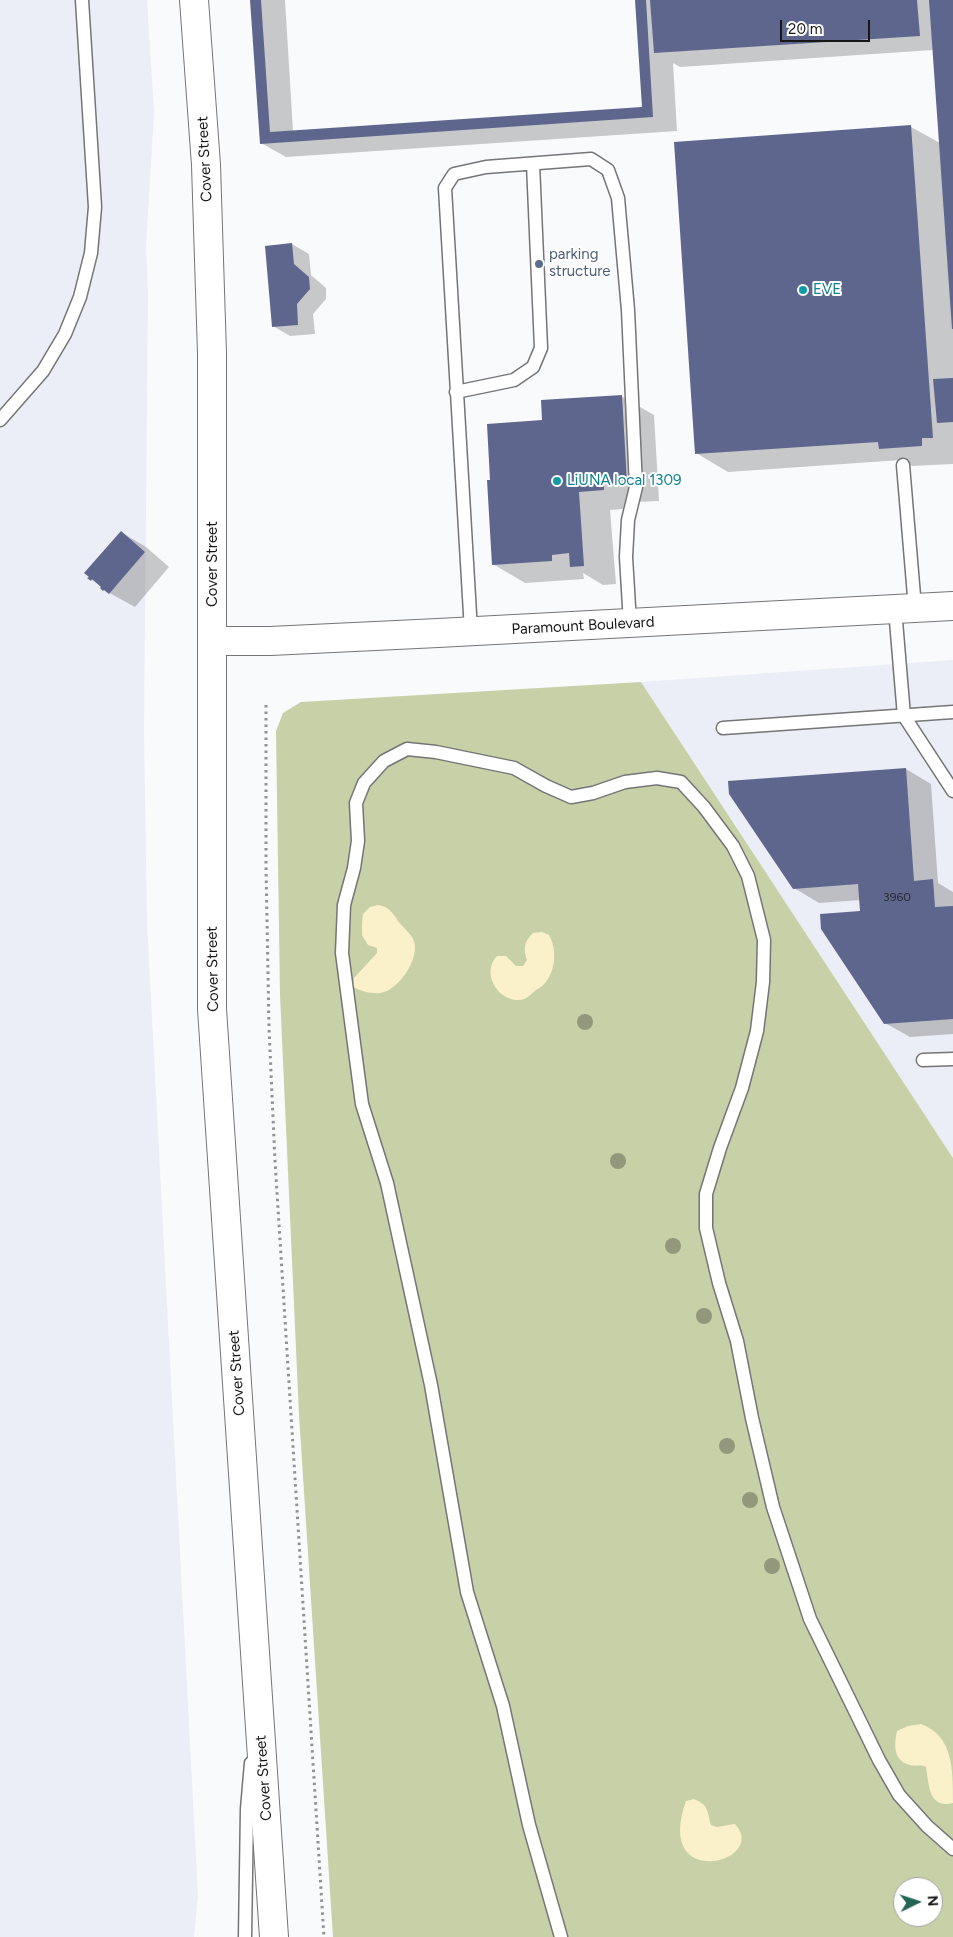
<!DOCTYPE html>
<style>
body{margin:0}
#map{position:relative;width:953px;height:1937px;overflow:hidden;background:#f9fafc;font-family:Figtree,sans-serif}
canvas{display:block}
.north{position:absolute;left:893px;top:1877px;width:50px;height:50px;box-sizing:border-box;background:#fff;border:1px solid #a2a2a3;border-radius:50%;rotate:86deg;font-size:14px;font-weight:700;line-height:20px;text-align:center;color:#171718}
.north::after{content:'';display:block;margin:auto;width:18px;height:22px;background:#236453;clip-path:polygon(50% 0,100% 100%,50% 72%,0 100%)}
.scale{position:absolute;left:780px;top:20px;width:90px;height:22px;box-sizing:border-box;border:2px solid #171718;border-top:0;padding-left:6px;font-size:15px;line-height:18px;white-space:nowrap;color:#171718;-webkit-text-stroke:4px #fff;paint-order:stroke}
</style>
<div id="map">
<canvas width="953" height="1937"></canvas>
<div class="north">N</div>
<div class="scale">20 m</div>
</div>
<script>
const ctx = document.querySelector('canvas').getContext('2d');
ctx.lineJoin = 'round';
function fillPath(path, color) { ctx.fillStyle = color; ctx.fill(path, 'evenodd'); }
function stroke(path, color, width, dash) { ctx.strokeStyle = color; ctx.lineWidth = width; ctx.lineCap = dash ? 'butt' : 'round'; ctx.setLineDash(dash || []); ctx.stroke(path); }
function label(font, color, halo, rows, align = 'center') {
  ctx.font = font + ' Figtree,sans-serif'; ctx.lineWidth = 4; ctx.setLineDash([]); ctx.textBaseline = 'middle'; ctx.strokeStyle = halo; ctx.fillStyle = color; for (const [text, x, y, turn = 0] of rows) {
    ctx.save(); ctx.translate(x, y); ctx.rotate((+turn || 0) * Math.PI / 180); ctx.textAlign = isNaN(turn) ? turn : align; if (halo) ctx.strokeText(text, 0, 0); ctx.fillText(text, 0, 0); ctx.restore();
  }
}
fillPath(new Path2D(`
 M0 0H147L154 113 146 246 148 293 144 730 147 922 198 1896 194 1937H0Z
 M953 660V1158L641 682Z`), '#ebeef6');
fillPath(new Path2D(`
 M641 682 953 1158V1937H333L299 1415 280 995 276 731 283 713 301 702ZM903 1887H933V1917H903Z`), '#c7d0a7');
fillPath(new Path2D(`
 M378 905C388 906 393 913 398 921 404 929 414 935 415 946 416 964 397 991 380 993 371 994 361 991 353 987L354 978 377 953V948L368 945 362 935V923L363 914 370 907Z
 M542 932 549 935C557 949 556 970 545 983 543 986 539 988 536 990 531 994 526 1000 519 1000 497 1001 481 972 497 956H506L516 966H523L527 960C523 949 524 942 533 933Z
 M921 1724C953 1736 953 1768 953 1803 928 1809 929 1784 926 1767 919 1764 916 1767 910 1765 893 1761 894 1744 897 1731L908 1726Z
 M694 1799C709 1805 707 1811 711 1825L717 1827 735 1824C770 1862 653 1893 686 1801Z`), '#faf1cb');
fillPath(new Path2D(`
 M251 0H285L293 131 644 108 636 0H953V464L912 466 901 460 728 472 696 453 675 143 911 127 940 143 933 50 680 67 673 63 677 131 286 157 261 143Z
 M292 244 309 254 311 275 326 288V299L313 314 315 334 290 336 273 326Z
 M621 396 654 415 659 501 636 502V508L610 510 616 584 603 585 583 573 584 579 525 583 493 564 491 481 543 421Z
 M121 532 146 547 169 567 135 607 104 590 101 588 103 587 92 580 86 573Z
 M906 769 931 784 938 883 953 892V1034L910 1037 885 1023 862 913 861 900 819 903 794 888Z`), '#0003');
fillPath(new Path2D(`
 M250 0H261L270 132 642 107 635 0H646L653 117 260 144Z
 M650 0H917L920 36 654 53Z
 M929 0H953V329H952Z
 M911 125 933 438H922V446L879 449 878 442 695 454 674 142Z
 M292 243 294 264 309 277 310 289 297 304 298 325 272 327 265 246Z
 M953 378V422L937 423 933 379Z
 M622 395 627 483 604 484V490L579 492 584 566 570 567 569 553 552 555V561L492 565 487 480H490L487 424 542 420 541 400Z
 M121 531 145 552 109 594 104 590 103 591 100 588 101 587 92 579 91 581 87 578 89 577 84 573Z
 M906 768 914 881 933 879 935 907 953 906V1019L884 1024 821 929 820 914 860 911 858 884 793 889 729 794 728 781Z`), '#5e668d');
const service = new Path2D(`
 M456 392 514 380 533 367 541 348 533 164
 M0 420 43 371 65 334 80 297 91 253 95 207 82 0
 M903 465 915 608
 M895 609 904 716 953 791
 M471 631 445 188 454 174 486 167 591 159 608 170 618 198 628 310 636 487 628 520 626 557 630 623
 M723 728 953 712
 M923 1060 953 1059
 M245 1937 247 1809 251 1763
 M561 1937 529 1825 503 1706 467 1592 431 1385 387 1183 362 1104 342 953 344 905 354 868 358 841 356 803 364 783 384 761 407 749 436 752 514 768 546 786 571 797 593 793 625 782 657 778 681 782 704 807 733 846 748 876 764 940 763 982 757 1031 742 1088 720 1148 706 1194V1228L719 1283 737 1341 752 1418 773 1507 810 1619 879 1760 899 1795 927 1826 953 1849`);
const tertiary = new Path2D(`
 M194 0 206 165 212 354V1009L274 1937
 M213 641H270L438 633 953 606`);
stroke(service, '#757577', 15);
stroke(tertiary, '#757577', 30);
stroke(new Path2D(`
 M266 705V866L269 1028 275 1161 324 1937`), '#919193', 3, [2.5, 4]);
stroke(service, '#fff', 12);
stroke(tertiary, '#fff', 28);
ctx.fillStyle = '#93987c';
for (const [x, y] of [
 [585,1022],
 [618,1161],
 [673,1246],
 [704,1316],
 [727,1446],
 [750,1500],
 [772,1566]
]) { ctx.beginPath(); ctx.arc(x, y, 8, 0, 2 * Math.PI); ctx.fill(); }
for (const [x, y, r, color] of [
 [539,264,5,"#5c6f8a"],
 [803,290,5,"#0f9aa8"],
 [557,481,5,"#0f9aa8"]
]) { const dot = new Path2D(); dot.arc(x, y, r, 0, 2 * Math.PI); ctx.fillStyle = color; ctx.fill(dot); stroke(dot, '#fff', 2); }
label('12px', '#292b35', null, [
 ["3960",897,897]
]);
label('15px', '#171718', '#fff', [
 ["Cover Street",205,159,-93],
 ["Cover Street",213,564,-90],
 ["Paramount Boulevard",583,626,-3],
 ["Cover Street",213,969,-91],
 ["Cover Street",237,1373,-94],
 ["Cover Street",264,1778,-94]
]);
label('15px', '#4e5e75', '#fff', [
 ["parking",549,255],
 ["structure",549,272]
], 'left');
label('15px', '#0d838f', '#fff', [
 ["EVE",813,290],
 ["LiUNA local 1309",567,481]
], 'left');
</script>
